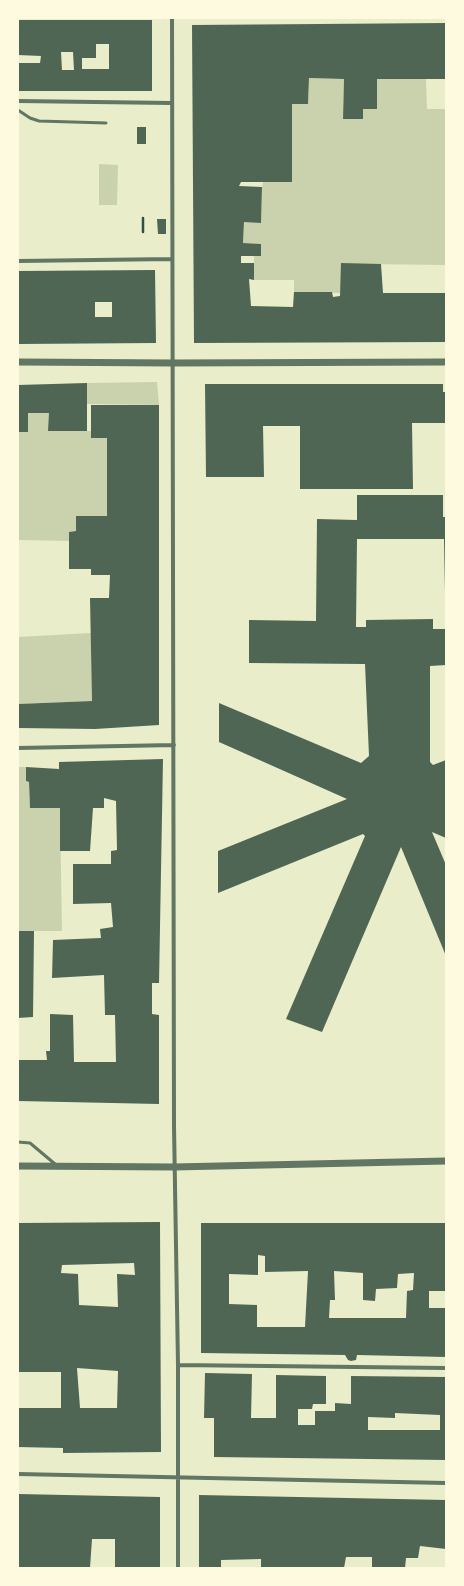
<!DOCTYPE html>
<style>
body{margin:0}
#map{position:relative;width:464px;height:1586px;overflow:hidden;background:#e9edc9;font-family:"Roboto Serif",serif}
canvas{display:block}
.frame{position:absolute;inset:0;border:19px solid #fefae0;pointer-events:none}
</style>
<div id="map">
<canvas width="464" height="1586"></canvas>
<div class="frame"></div>
</div>
<script>
const ctx = document.querySelector('canvas').getContext('2d');
ctx.lineJoin = 'round';
function fillPath(path, color) { ctx.fillStyle = color; ctx.fill(path, 'evenodd'); }
function stroke(path, color, width, dash) { ctx.strokeStyle = color; ctx.lineWidth = width; ctx.lineCap = dash ? 'butt' : 'round'; ctx.setLineDash(dash || []); ctx.stroke(path); }
fillPath(new Path2D(`
 M309 78 344 79 343 119 363 109H377V79H426L427 109H446V265L362 264 341 293 294 292V280H254V256H261V244L243 243 244 222H261L262 187 263 182 292 181V104H308Z
 M99 164 118 165 117 205H99Z
 M157 382 159 405 87 404V383Z
 M28 413H49V431H91V438H107V516H76V531L69 532V541L18 540V432Z
 M91 633 92 701 18 704V637Z
 M18 767H26V781L29 782 30 808H60L62 931H18Z`), '#cad2ad');
fillPath(new Path2D(`
 M18 20H152V91H18V63H40L41 56 18 55ZM96 44H109V69H82V58H96ZM61 52H73L74 70H62Z
 M446 23V79H377V109H363V119H343L344 79 309 78 308 104H292V182H241L239 186 262 187 261 223 244 222 243 243 261 244V256H241V263H254V280L249 279 251 306 293 307 294 292H332L333 297 340 296 341 263 381 264 383 293H446V342L194 343 192 25Z
 M137 127H146V144H137Z
 M157 219H166V234H158Z
 M155 270 156 343 18 344V271ZM95 302H112V317H95Z
 M87 383V431H48L49 413H28V432H18V385Z
 M205 384H443V392H446V423H412L413 489H300V426H263L264 477H206Z
 M91 405H159V725L95 729 18 728V704L92 701 90 598H109L110 575H91V569H69V532L76 531V516H107V438H91Z
 M357 495H443V517H446V592H445L444 539H357L356 627H366V620L433 619V629H446V665L430 666V762L433 765 446 760V838L432 832 446 865V956L401 847 322 1032 286 1019 365 836 363 834 218 893V851L347 799 219 742V703L361 763 369 756 365 664 249 663V620L316 621 317 519 357 520Z
 M163 759 159 983H152V1014L159 1015V1104L18 1101V1060H47L46 1051H50V1014L73 1015 74 1062H116L115 1015H105L104 975 52 978 53 940 101 938 100 929 113 927 111 903 73 904V864H111V851L117 850 116 801 104 798V808H93L90 851H60V808H30L29 782 26 781V767L59 769V762Z
 M18 931H34L33 1017 18 1018Z
 M160 1222 161 1452 63 1453V1448L18 1447V1408H61V1372H18V1223ZM134 1263 135 1275 117 1274 118 1307 79 1305 78 1274 61 1273 62 1265ZM77 1368 118 1371 117 1408H80Z
 M201 1223H446V1291H429V1308H446V1357L357 1355 356 1360 351 1361 348 1360 345 1355 201 1353ZM258 1255 265 1256V1272L308 1271 305 1327H257V1305L229 1304V1274L258 1275ZM334 1271 363 1273V1300L375 1301 376 1289 397 1288 398 1274 414 1273 413 1290 407 1291 406 1318H329L330 1300H335Z
 M205 1373 252 1374 251 1418H276V1375L326 1376V1404H313L312 1409H298V1425H315V1411H335V1403L351 1404V1376L446 1377V1460L214 1457V1418H204ZM395 1413 440 1415V1430H368V1417L395 1418Z
 M18 1494 160 1497V1568H115V1539H92L90 1568 18 1567Z
 M199 1495 446 1500V1549L420 1546 418 1558H406L405 1568H372V1557H346L344 1568H261V1559L221 1560V1568H199Z`), '#4f6655');
stroke(new Path2D(`
 M143 232V218`), '#344e41', 2.5);
stroke(new Path2D(`
 M18 110 30 118 39 121 106 123
 M18 1142 30 1143 55 1164`), '#617663', 3);
stroke(new Path2D(`
 M172 18 174 1126 178 1365V1568
 M18 101 172 103
 M18 261 172 259
 M18 748 174 745
 M178 1365 446 1368
 M18 1474 446 1483`), '#617663', 4);
stroke(new Path2D(`
 M18 362 173 363 446 362
 M18 1166 174 1167 446 1161`), '#617663', 7);
</script>
